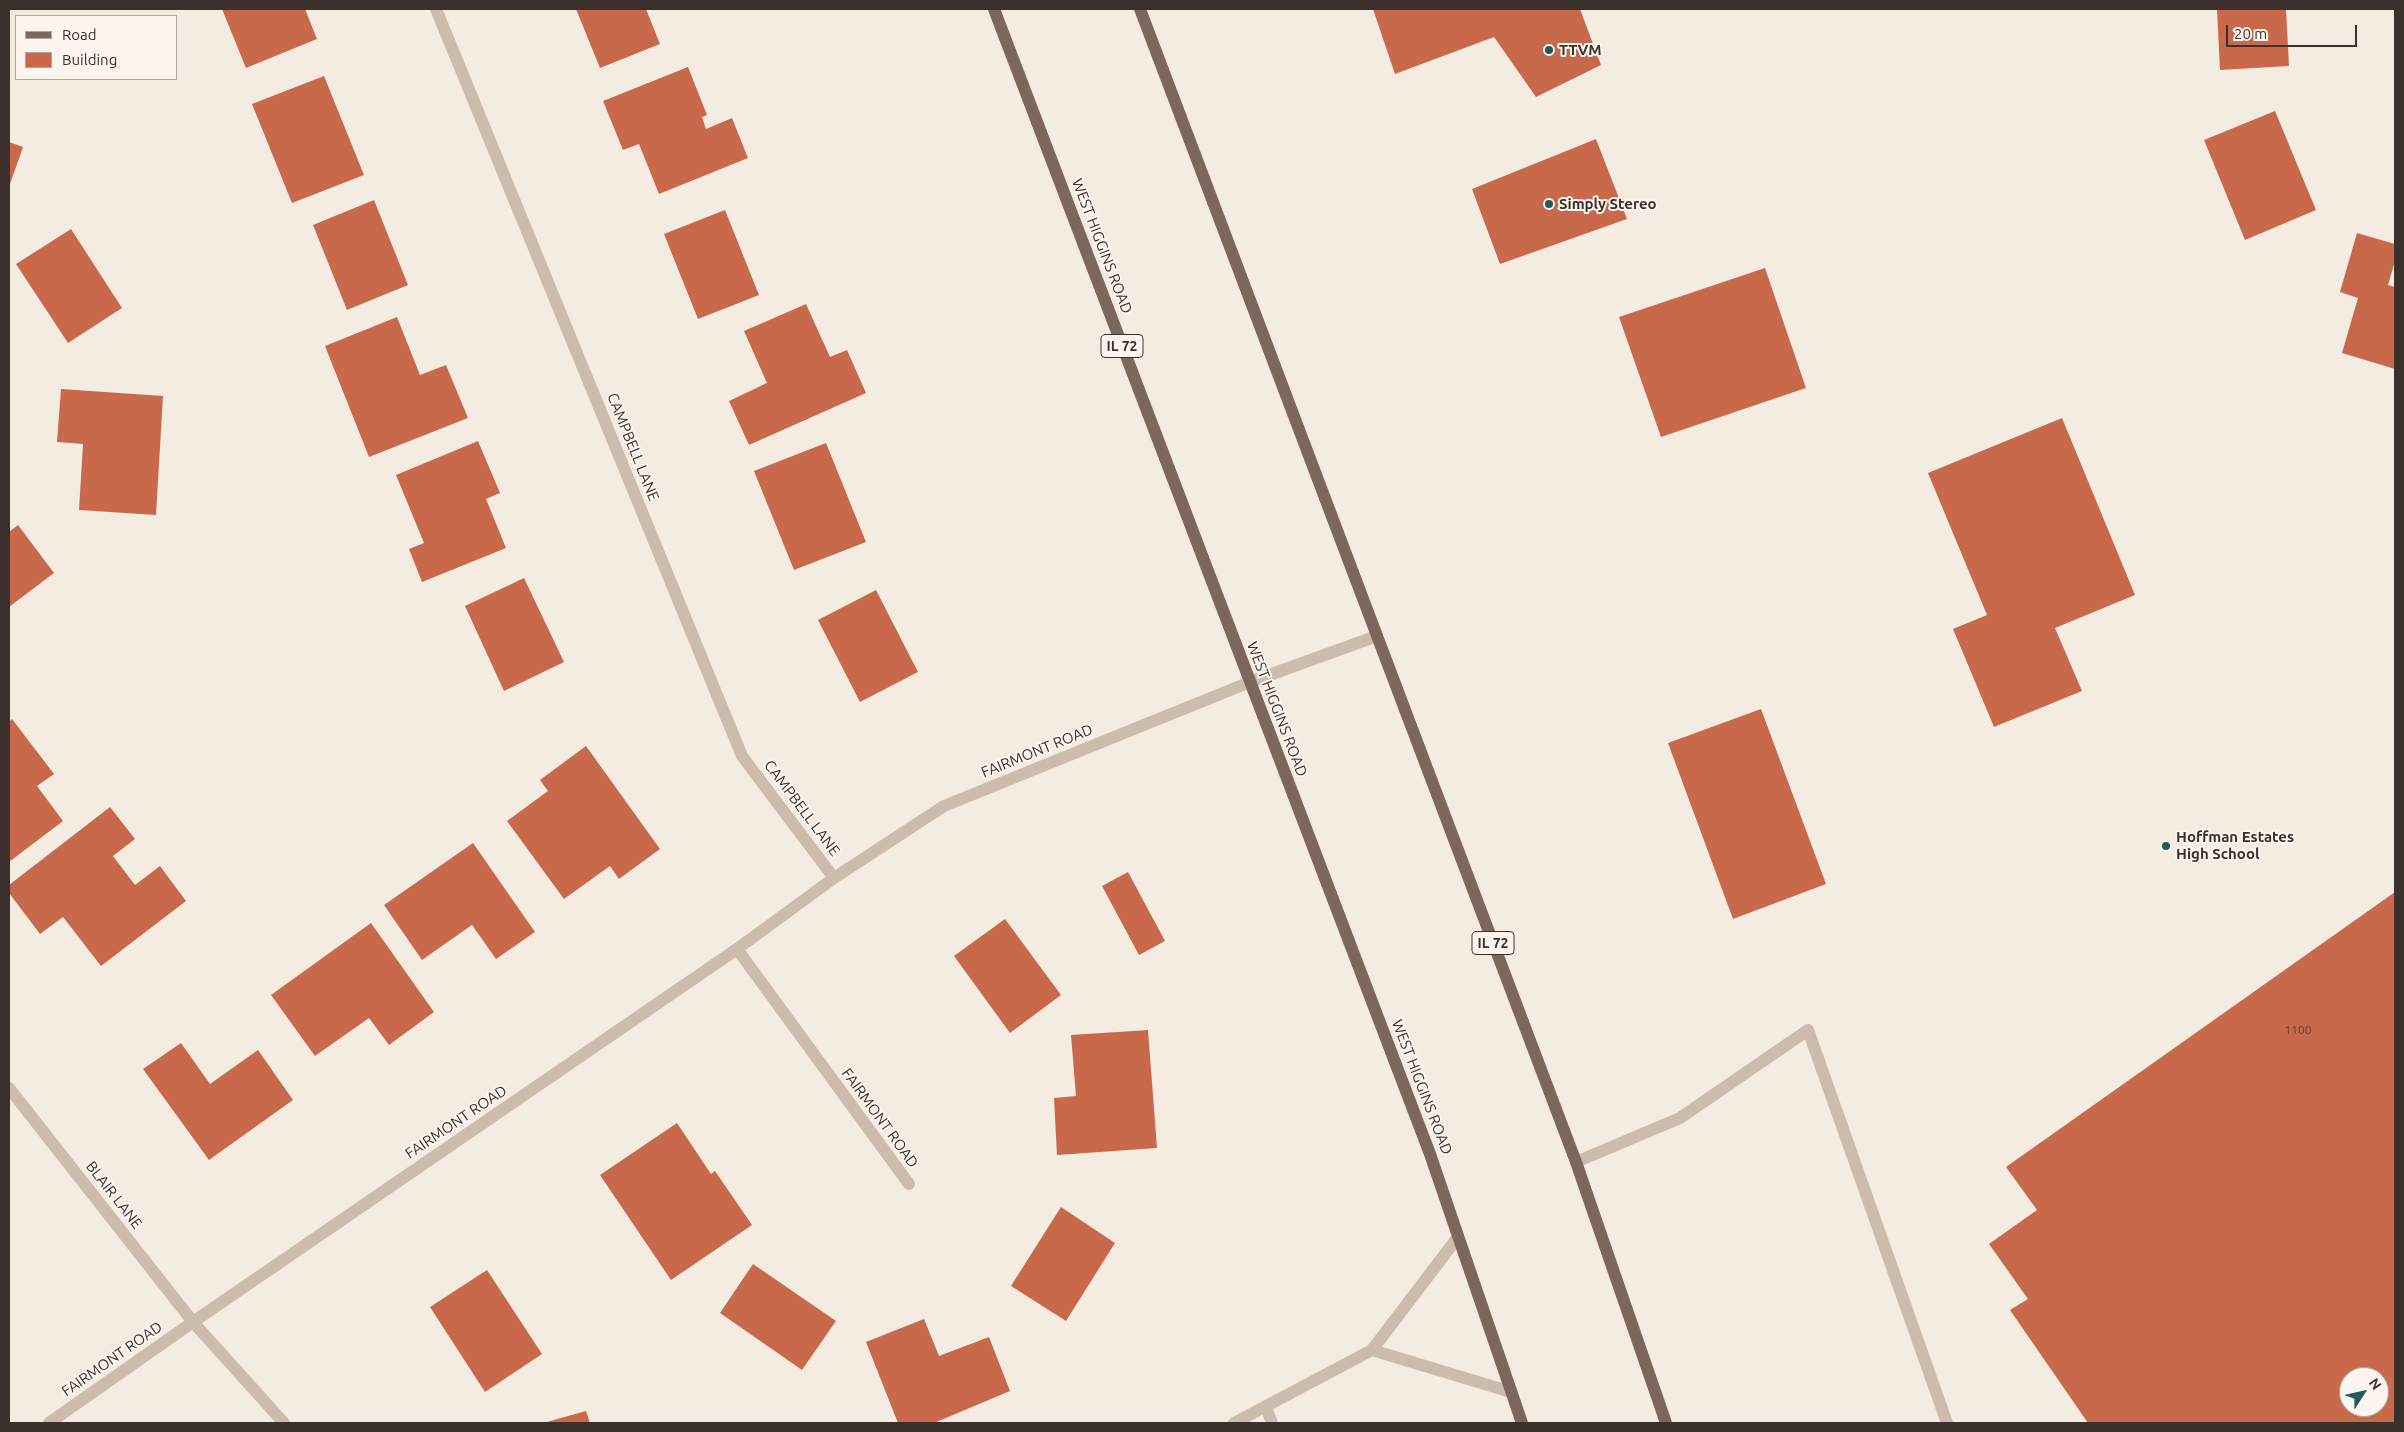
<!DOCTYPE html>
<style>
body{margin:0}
#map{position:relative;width:2404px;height:1432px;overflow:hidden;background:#f4ebe1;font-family:Ubuntu,sans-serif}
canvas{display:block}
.frame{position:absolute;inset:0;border:10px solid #3b302b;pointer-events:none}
.legend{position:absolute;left:15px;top:15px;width:162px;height:65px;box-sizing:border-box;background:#fbf5ee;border:1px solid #aea6a0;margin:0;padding:6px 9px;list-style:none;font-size:15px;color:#3b302b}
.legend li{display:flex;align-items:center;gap:10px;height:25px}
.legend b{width:25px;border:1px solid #aea6a0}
.north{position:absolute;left:2339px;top:1367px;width:50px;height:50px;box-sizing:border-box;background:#fbf5ee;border:1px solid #aea6a0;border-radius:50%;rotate:55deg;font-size:14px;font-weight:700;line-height:20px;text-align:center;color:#3b302b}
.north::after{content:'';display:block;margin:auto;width:18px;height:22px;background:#1f5a5e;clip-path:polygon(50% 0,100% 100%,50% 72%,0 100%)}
.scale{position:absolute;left:2226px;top:25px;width:131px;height:22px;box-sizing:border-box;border:2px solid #3b302b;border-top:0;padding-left:6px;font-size:15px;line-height:18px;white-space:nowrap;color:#3b302b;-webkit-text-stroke:4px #fbf5ee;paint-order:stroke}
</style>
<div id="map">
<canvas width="2404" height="1432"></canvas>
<div class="frame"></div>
<ul class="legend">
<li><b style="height:6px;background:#7d675c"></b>Road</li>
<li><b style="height:14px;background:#c8694b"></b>Building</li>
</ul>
<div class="north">N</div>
<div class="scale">20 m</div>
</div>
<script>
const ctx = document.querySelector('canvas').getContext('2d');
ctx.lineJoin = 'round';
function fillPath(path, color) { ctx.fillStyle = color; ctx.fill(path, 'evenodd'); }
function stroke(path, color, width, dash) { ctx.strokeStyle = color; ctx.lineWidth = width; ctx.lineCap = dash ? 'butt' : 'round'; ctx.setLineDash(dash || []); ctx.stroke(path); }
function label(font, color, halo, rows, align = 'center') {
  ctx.font = font + ' Ubuntu,sans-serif'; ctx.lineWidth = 4; ctx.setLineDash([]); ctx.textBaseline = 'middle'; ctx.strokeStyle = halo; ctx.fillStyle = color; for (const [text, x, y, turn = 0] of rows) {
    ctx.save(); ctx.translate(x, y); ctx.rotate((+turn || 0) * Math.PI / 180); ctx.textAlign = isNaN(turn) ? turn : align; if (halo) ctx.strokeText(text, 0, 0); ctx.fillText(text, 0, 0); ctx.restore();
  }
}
fillPath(new Path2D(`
 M222 9H305L317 39 246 68Z
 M576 9H646L660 44 600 68Z
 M1373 9H1580L1601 65 1536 97 1494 37 1395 74Z
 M2217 9H2286L2289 66 2220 70Z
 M688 67 707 115 702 117 706 129 732 118 748 158 659 194 639 144 623 150 603 101Z
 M324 76 364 175 292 203 252 104Z
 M2275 111 2316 210 2245 240 2204 140Z
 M1596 139 1627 219 1500 264 1472 189Z
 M9 142 23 147 9 187Z
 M374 200 408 285 347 310 313 225Z
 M725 210 759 295 698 319 664 234Z
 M71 229 122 308 68 343 16 264Z
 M2357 233 2395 244V261L2388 285 2395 287V369L2342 353 2358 298 2340 292Z
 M1765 268 1806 388 1661 437 1619 317Z
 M806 304 830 357 847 350 866 393 749 445 729 401 767 383 744 331Z
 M397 317 420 375 446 365 468 418 369 457 325 346Z
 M61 389 163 396 156 515 79 510 83 444 57 442Z
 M2062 418 2135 595 2055 628 2082 691 1994 727 1953 629 1987 615 1928 473Z
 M478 441 500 493 486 499 506 548 422 582 409 549 424 543 396 475Z
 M826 443 866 542 794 570 754 471Z
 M18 525 54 573 9 607V532Z
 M524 578 564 662 504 691 465 606Z
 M876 590 918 672 860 702 818 620Z
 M1761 709 1826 884 1733 919 1668 743Z
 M12 719 54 774 37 786 63 821 9 862V722Z
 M586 746 660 849 619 879 610 866 564 899 507 821 548 791 540 780Z
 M110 807 135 839 113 856 135 885 160 866 186 901 101 966 63 917 40 934 9 893V885Z
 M473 843 535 932 496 959 472 925 422 960 384 905Z
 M1128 872 1165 941 1139 955 1102 886Z
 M2395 892V1423H2088L2010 1310 2028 1299 1989 1244 2037 1210 2006 1167ZM2349 1377H2379V1407H2349Z
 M1005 919 1061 995 1010 1033 954 956Z
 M371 923 434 1012 389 1045 369 1018 315 1056 271 995Z
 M1148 1030 1157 1148 1057 1155 1054 1098 1076 1096 1071 1035Z
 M181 1043 210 1084 258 1050 293 1100 209 1160 143 1069Z
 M677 1123 711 1174 715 1171 752 1225 671 1280 600 1175Z
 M1061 1207 1115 1243 1066 1321 1011 1286Z
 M753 1264 836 1321 802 1370 720 1313Z
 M487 1270 542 1354 485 1392 430 1307Z
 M924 1319 939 1356 989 1337 1010 1391 934 1423H898L866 1342Z
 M586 1411 590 1423H543Z`), '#c8694b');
stroke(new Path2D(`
 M1576 1162 1680 1118 1808 1030 1947 1423
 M1372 1350 1511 1392
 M1266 1407 1272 1423
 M1234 1423 1372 1350 1458 1237`), '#cdbbac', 12);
stroke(new Path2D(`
 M436 9 742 756 834 878
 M737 949 909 1184
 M9 1088 193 1322 284 1423
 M49 1423 193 1322 737 949 834 878 944 806 1250 682 1377 636`), '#cdbbac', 12);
stroke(new Path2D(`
 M994 9 1430 1154 1522 1423
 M1140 9 1576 1162 1666 1423`), '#7d675c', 12);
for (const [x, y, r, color] of [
 [1549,50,5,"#1f5a5e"],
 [1549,204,5,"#1f5a5e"],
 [2166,846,5,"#1f5a5e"]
]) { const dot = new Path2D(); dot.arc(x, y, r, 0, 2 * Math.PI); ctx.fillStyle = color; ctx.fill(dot); stroke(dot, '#fbf5ee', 2); }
label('12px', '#5e3e33', null, [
 ["1100",2298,1030]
]);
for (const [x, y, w] of [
 [1122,346,42],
 [1493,943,42]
]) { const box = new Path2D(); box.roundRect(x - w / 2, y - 11.5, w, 23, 4); ctx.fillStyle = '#fbf5ee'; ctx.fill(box); stroke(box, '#3b302b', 1); }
label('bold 14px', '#3b302b', null, [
 ["IL 72",1122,346],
 ["IL 72",1493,943]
]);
label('bold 15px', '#3b302b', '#fbf5ee', [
 ["TTVM",1559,50],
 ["Simply Stereo",1559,204],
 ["Hoffman Estates",2176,837],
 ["High School",2176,854]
], 'left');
label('15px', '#3b302b', '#fbf5ee', [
 ["WEST HIGGINS ROAD",1102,246,69],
 ["CAMPBELL LANE",633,447,68],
 ["WEST HIGGINS ROAD",1277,709,69],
 ["FAIRMONT ROAD",1037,751,-22],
 ["CAMPBELL LANE",802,808,53],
 ["WEST HIGGINS ROAD",1422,1087,69],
 ["FAIRMONT ROAD",880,1118,54],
 ["FAIRMONT ROAD",456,1122,-34],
 ["BLAIR LANE",114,1195,52],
 ["FAIRMONT ROAD",112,1359,-35]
]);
</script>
